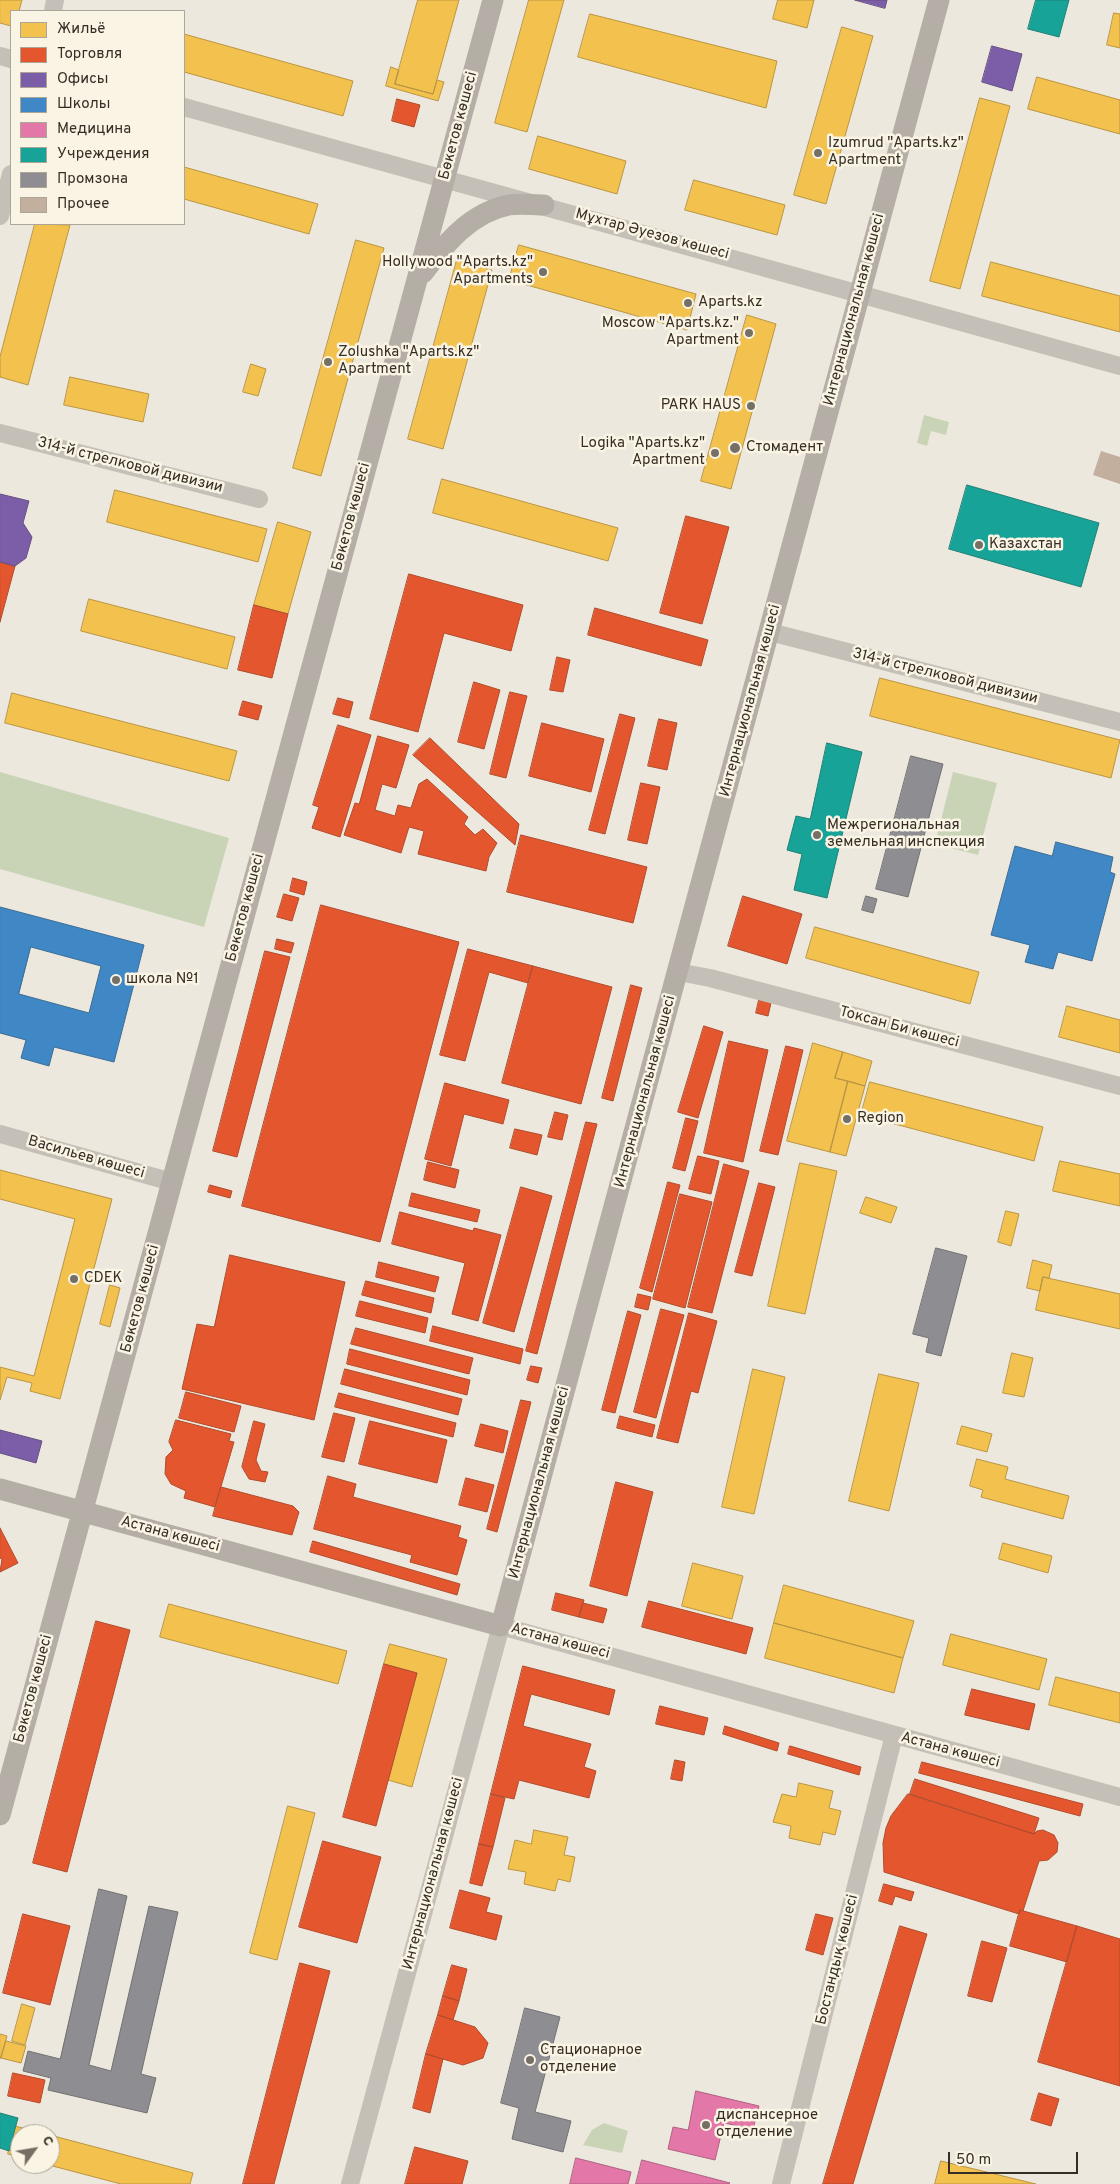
<!DOCTYPE html>
<meta charset="utf-8">
<style>
body{margin:0}
#map{position:relative;width:1120px;height:2184px;overflow:hidden;background:#ede8de;font-family:Overpass,sans-serif}
canvas{display:block}
.legend{position:absolute;left:10px;top:10px;width:175px;height:215px;box-sizing:border-box;background:#faf4e4;border:1px solid #aca598;margin:0;padding:6px 9px;list-style:none;font-size:15px;color:#362e26}
.legend li{display:flex;align-items:center;gap:10px;height:25px}
.legend b{width:25px;border:1px solid #aca598}
.north{position:absolute;left:10px;top:2124px;width:50px;height:50px;box-sizing:border-box;background:#faf4e4;border:1px solid #aca598;border-radius:50%;rotate:58deg;font-size:14px;font-weight:700;line-height:20px;text-align:center;color:#362e26}
.north::after{content:'';display:block;margin:auto;width:18px;height:22px;background:#766f66;clip-path:polygon(50% 0,100% 100%,50% 72%,0 100%)}
.scale{position:absolute;left:948px;top:2152px;width:130px;height:22px;box-sizing:border-box;border:2px solid #362e26;border-top:0;padding-left:6px;font-size:15px;line-height:18px;white-space:nowrap;color:#362e26;-webkit-text-stroke:4px #faf4e4;paint-order:stroke}
</style>
<div id="map">
<canvas width="1120" height="2184"></canvas>
<ul class="legend">
<li><b style="height:14px;background:#f2c14e"></b>Жильё</li>
<li><b style="height:14px;background:#e4572e"></b>Торговля</li>
<li><b style="height:14px;background:#7b5ea7"></b>Офисы</li>
<li><b style="height:14px;background:#3f88c5"></b>Школы</li>
<li><b style="height:14px;background:#e377a8"></b>Медицина</li>
<li><b style="height:14px;background:#17a398"></b>Учреждения</li>
<li><b style="height:14px;background:#8d8d92"></b>Промзона</li>
<li><b style="height:14px;background:#c2af9e"></b>Прочее</li>
</ul>
<div class="north">С</div>
<div class="scale">50 m</div>
</div>
<script>
const ctx = document.querySelector('canvas').getContext('2d');
ctx.lineJoin = 'round';
function fillPath(path, color) { ctx.fillStyle = color; ctx.fill(path, 'evenodd'); }
function stroke(path, color, width, dash) { ctx.strokeStyle = color; ctx.lineWidth = width; ctx.lineCap = dash ? 'butt' : 'round'; ctx.setLineDash(dash || []); ctx.stroke(path); }
function label(font, color, halo, rows, align = 'center') {
  ctx.font = font + ' Overpass,sans-serif'; ctx.lineWidth = 5; ctx.setLineDash([]); ctx.textBaseline = 'middle'; ctx.strokeStyle = halo; ctx.fillStyle = color; for (const [text, x, y, turn = 0] of rows) {
    ctx.save(); ctx.translate(x, y); ctx.rotate((+turn || 0) * Math.PI / 180); ctx.textAlign = isNaN(turn) ? turn : align; if (halo) ctx.strokeText(text, 0, 0); ctx.fillText(text, 0, 0); ctx.restore();
  }
}
fillPath(new Path2D(`
 M924 415 949 422 946 435 931 431 927 446 917 443Z
 M0 772 229 838 204 927 0 869Z
 M953 772 997 783 978 855 935 844Z
 M604 2123 628 2131 622 2153 583 2145 592 2130Z`), '#c9d4b7');
const homes = new Path2D(`
 M0 0H22L19 11H11V26L0 23Z
 M418 0H459L433 94 395 84Z
 M529 0H564L527 132 495 123Z
 M778 0H814L807 28 773 19Z
 M1114 13 1120 14V48L1107 45Z
 M590 14 777 61 766 108 578 57Z
 M842 27 873 36 826 204 794 195Z
 M184 34 353 81 343 116 184 72Z
 M391 67 399 70 395 84 433 94 437 80 444 82 438 101 386 86Z
 M1037 77 1120 100V134L1028 109Z
 M980 98 1010 106 960 289 930 281Z
 M538 136 626 161 617 194 529 169Z
 M184 167 318 204 309 234 184 199Z
 M694 180 785 205 777 235 685 210Z
 M35 224 70 225 28 385 0 377V357Z
 M356 240 384 248 321 476 293 468Z
 M519 245 696 294 687 330 509 280Z
 M457 260 492 270 443 449 408 439Z
 M991 262 1120 296V332L982 296Z
 M747 315 776 324 731 489 701 481Z
 M251 364 266 369 258 396 243 392Z
 M70 377 149 394 143 422 64 405Z
 M442 479 618 528 608 561 433 513Z
 M115 490 267 529 258 562 107 522Z
 M278 522 311 532 288 614 254 605Z
 M89 599 235 637 227 669 81 631Z
 M880 678 1120 740 1111 778 870 716Z
 M12 693 237 751 229 781 5 723Z
 M815 927 979 972 970 1004 806 958Z
 M1067 1006 1120 1020V1053L1059 1037Z
 M813 1043 843 1052 835 1078 848 1081 830 1152 787 1141Z
 M843 1052 872 1061 865 1086 835 1078Z
 M848 1081 865 1086 846 1156 830 1152Z
 M870 1082 1043 1127 1034 1161 861 1115Z
 M1060 1161 1120 1174V1206L1053 1191Z
 M800 1163 837 1171 805 1314 768 1306Z
 M0 1170 112 1199 60 1399 30 1391 32 1383 7 1377 0 1400V1367L34 1376 75 1219 0 1199Z
 M866 1197 897 1207 891 1223 860 1213Z
 M1006 1211 1019 1214 1011 1246 998 1242Z
 M1033 1260 1052 1265 1049 1278 1043 1277 1040 1291 1027 1288Z
 M1043 1277 1120 1294V1329L1036 1310Z
 M110 1285 120 1288 110 1327 100 1324Z
 M1012 1353 1033 1358 1024 1397 1003 1393Z
 M753 1369 785 1377 754 1514 722 1507Z
 M879 1374 919 1383 889 1511 849 1501Z
 M962 1426 992 1434 987 1452 957 1444Z
 M977 1459 1008 1467 1005 1479 1069 1496 1063 1519 981 1497 983 1490 970 1486Z
 M1003 1543 1052 1556 1048 1573 999 1559Z
 M693 1563 743 1576 732 1619 682 1606Z
 M784 1585 914 1621 903 1658 774 1623Z
 M169 1604 347 1651 338 1684 160 1637Z
 M774 1623 903 1658 894 1693 765 1658Z
 M951 1634 1047 1659 1039 1690 943 1665Z
 M390 1644 447 1659 412 1787 388 1780 417 1673 384 1664Z
 M1056 1677 1120 1693V1723L1049 1705Z
 M799 1783 833 1791 829 1808 841 1811 835 1835 823 1832 820 1845 789 1838 791 1826 773 1822 782 1794 796 1797Z
 M288 1806 315 1813 277 1960 250 1953Z
 M534 1830 568 1837 564 1855 575 1857 570 1882 558 1879 555 1891 524 1884 526 1872 508 1869 515 1840 531 1844Z
 M22 2004 35 2008 25 2045 12 2041Z
 M0 2034 7 2036 1 2058H0Z
 M6 2041 26 2046 21 2063 1 2058Z
 M15 2126 45 2134H20V2157L8 2154Z
 M50 2135 193 2173 190 2184H121L45 2164H50Z
 M941 2161 1036 2184H935Z`);
fillPath(homes, '#f2c14e');
stroke(homes, '#ba9542', 1);
const shops = new Path2D(`
 M397 99 420 105 414 127 392 121Z
 M686 516 729 527 702 624 660 613Z
 M0 562 15 566 0 622Z
 M409 574 523 605 511 651 444 633 418 732 370 719Z
 M254 605 288 614 272 678 238 670Z
 M595 608 708 640 701 666 588 635Z
 M557 657 570 660 563 692 550 690Z
 M474 682 500 690 484 749 458 742Z
 M510 692 527 696 506 778 490 774Z
 M338 698 353 702 349 718 333 714Z
 M243 701 262 706 258 720 239 715Z
 M620 714 635 718 605 834 589 830Z
 M659 719 677 723 667 770 648 766Z
 M542 723 604 739 591 792 529 776Z
 M338 725 371 735 340 837 312 828 319 807 313 805Z
 M378 736 409 745 396 788 382 784 375 810 395 816 398 805 411 808 419 784 427 779 468 817 464 824 475 835 483 829 497 843 489 857 486 871 418 854 424 831 409 827 401 853 344 835 355 803 359 804Z
 M430 738 519 824 515 845 413 755Z
 M641 783 660 787 647 844 628 840Z
 M521 835 647 867 633 923 507 892Z
 M293 878 307 882 304 895 290 891Z
 M284 894 299 898 292 921 277 917Z
 M743 896 802 914 787 964 728 946Z
 M321 905 459 942 380 1242 242 1206Z
 M277 939 294 943 291 953 275 949Z
 M468 949 533 966 528 983 489 972 465 1061 440 1055Z
 M265 951 290 957 237 1157 213 1151Z
 M533 966 612 987 581 1104 502 1083Z
 M631 985 642 988 613 1101 602 1098Z
 M759 1000 771 1003 768 1016 756 1013Z
 M704 1026 723 1032 698 1118 678 1112Z
 M729 1041 768 1050 743 1162 704 1153Z
 M786 1046 803 1050 778 1155 760 1151Z
 M445 1083 509 1100 503 1124 464 1114 451 1166 425 1159Z
 M555 1112 568 1115 562 1140 548 1137Z
 M686 1118 698 1121 685 1171 673 1168Z
 M586 1122 597 1124 537 1354 526 1351Z
 M515 1129 542 1135 537 1155 510 1148Z
 M698 1156 719 1161 711 1194 689 1189Z
 M428 1162 459 1170 455 1188 424 1180Z
 M724 1164 749 1171 712 1313 688 1307Z
 M668 1182 680 1185 652 1292 640 1288Z
 M759 1183 775 1187 752 1276 735 1272Z
 M210 1185 232 1191 230 1198 208 1192Z
 M521 1187 552 1196 514 1332 483 1323Z
 M412 1193 480 1210 477 1222 409 1206Z
 M680 1194 712 1202 685 1308 653 1299Z
 M400 1212 473 1231 474 1228 501 1235 478 1321 452 1314 465 1263 392 1244Z
 M230 1255 345 1282 314 1420 182 1389 197 1324 214 1327Z
 M379 1262 439 1277 435 1292 376 1277Z
 M366 1281 434 1298 431 1313 362 1295Z
 M638 1294 651 1297 648 1310 635 1307Z
 M360 1301 428 1318 425 1333 356 1316Z
 M661 1309 684 1315 656 1418 634 1412Z
 M628 1311 641 1315 615 1413 602 1410Z
 M689 1313 717 1321 698 1393 691 1391 678 1443 657 1438Z
 M433 1326 523 1349 520 1364 430 1341Z
 M356 1328 473 1358 469 1374 351 1344Z
 M350 1349 470 1380 467 1395 347 1364Z
 M531 1366 542 1368 538 1383 527 1380Z
 M345 1369 462 1399 458 1415 341 1384Z
 M186 1392 241 1406 234 1432 179 1418Z
 M339 1393 456 1423 453 1437 335 1407Z
 M521 1400 531 1402 497 1532 487 1529Z
 M334 1413 355 1418 344 1462 322 1457Z
 M620 1416 655 1425 652 1437 617 1428Z
 M176 1420 231 1434 229 1441 234 1442 215 1507 184 1498 186 1491 171 1484 165 1474 166 1457 173 1450 169 1442Z
 M254 1421 265 1424 256 1460 261 1471 268 1472 265 1482 249 1479 242 1467Z
 M370 1421 447 1440 437 1483 359 1464Z
 M481 1424 508 1431 503 1453 475 1446Z
 M328 1476 356 1484 353 1497 461 1526 458 1537 467 1540 457 1575 410 1562 412 1555 314 1529Z
 M466 1478 494 1485 487 1512 459 1505Z
 M616 1482 653 1492 627 1596 590 1586Z
 M221 1487 293 1506 299 1512 292 1535 213 1516Z
 M0 1528 18 1563 0 1572 2 1559 0 1558Z
 M313 1541 460 1584 457 1595 310 1552Z
 M556 1593 584 1600 579 1617 552 1610Z
 M649 1601 753 1628 746 1654 642 1627Z
 M583 1603 607 1609 603 1623 579 1617Z
 M96 1621 130 1630 67 1872 33 1863Z
 M384 1664 417 1673 376 1826 343 1817Z
 M523 1666 615 1690 609 1715 531 1694 523 1726 591 1744 584 1767 596 1771 589 1798 519 1780 514 1799 491 1794Z
 M972 1689 1035 1704 1029 1730 965 1715Z
 M660 1706 708 1718 704 1735 656 1724Z
 M725 1726 779 1743 777 1751 723 1734Z
 M790 1746 861 1767 859 1775 788 1754Z
 M675 1760 685 1762 682 1781 671 1779Z
 M922 1762 1083 1804 1080 1816 919 1773Z
 M915 1779 1039 1818 1034 1834 910 1794Z
 M491 1794 505 1798 493 1847 479 1844Z
 M908 1794 1034 1834 1037 1831 1043 1830 1054 1835 1058 1843 1057 1852 1048 1860 1039 1861 1023 1911 1020 1910 1019 1914 884 1872 883 1843 886 1828 891 1816Z
 M323 1841 381 1857 357 1943 299 1927Z
 M479 1844 493 1847 482 1886 470 1883Z
 M884 1884 914 1892 911 1901 895 1896 892 1905 879 1901Z
 M460 1890 490 1898 486 1912 502 1916 496 1940 450 1928Z
 M1020 1910 1077 1926 1067 1962 1010 1946Z
 M23 1914 70 1926 50 2005 3 1993Z
 M816 1914 833 1918 823 1955 806 1950Z
 M900 1926 927 1934 853 2184H823Z
 M1077 1926 1120 1939V2086L1038 2062Z
 M982 1941 1007 1948 992 2002 968 1996Z
 M300 1963 330 1971 274 2184H243Z
 M452 1965 467 1969 459 2001 443 1996Z
 M443 1996 459 2001 453 2020 438 2015Z
 M438 2015 475 2027 488 2043 483 2058 463 2065 426 2054Z
 M426 2054 443 2059 430 2113 413 2108Z
 M13 2073 45 2080 40 2103 8 2096Z
 M1039 2093 1059 2099 1051 2126 1031 2120Z
 M415 2147 468 2161 462 2184H405Z`);
fillPath(shops, '#e4572e');
stroke(shops, '#b04b2c', 1);
const offices = new Path2D(`
 M855 0H887L885 8Z
 M992 46 1022 54 1012 91 982 82Z
 M0 494 29 501 23 523 32 537 26 558 15 566 0 562Z
 M0 1430 42 1441 36 1463 0 1453Z`);
fillPath(offices, '#7b5ea7');
stroke(offices, '#665080', 1);
const schools = new Path2D(`
 M1056 842 1113 857 1110 872 1115 874 1092 961 1058 952 1053 969 1025 962 1030 945 991 935 1015 846 1052 856Z
 M0 907 144 945 114 1062 54 1047 49 1066 21 1058 26 1040 0 1033ZM31 947 101 966 89 1013 19 994Z`);
fillPath(schools, '#3f88c5');
stroke(schools, '#3c6d95', 1);
const health = new Path2D(`
 M696 2091 759 2106 753 2129 724 2123 715 2160 668 2149 673 2127 688 2130Z
 M576 2158 631 2172 628 2184H570Z
 M642 2160 730 2183 729 2184H636Z`);
fillPath(health, '#e377a8');
stroke(health, '#af6181', 1);
const public = new Path2D(`
 M1036 0H1069L1059 37 1028 29Z
 M967 485 1099 523 1081 587 949 549Z
 M827 743 862 752 827 898 794 890 802 854 787 850 796 816 810 819Z
 M0 2113 18 2118 9 2151 0 2148Z`);
fillPath(public, '#17a398');
stroke(public, '#208076', 1);
const industry = new Path2D(`
 M911 756 943 764 908 897 876 889Z
 M866 896 877 899 873 913 862 910Z
 M936 1248 967 1256 941 1356 926 1352 929 1338 913 1334Z
 M99 1889 127 1896 89 2065 111 2071 149 1906 178 1912 141 2074 156 2078 147 2113 48 2090 51 2078 23 2071 28 2051 60 2059Z
 M525 2008 560 2017 535 2112 571 2121 563 2152 512 2139 519 2108 501 2103Z`);
fillPath(industry, '#8d8d92');
stroke(industry, '#737072', 1);
fillPath(new Path2D(`
 M1101 451 1120 457V484L1093 475Z`), '#c2af9e');
stroke(new Path2D(`
 M53 11 55 0
 M0 56 11 59
 M184 107 1120 366
 M0 216 11 174
 M0 433 259 499
 M770 632 1120 722
 M678 972 710 978 1120 1086
 M0 1134 172 1182
 M350 2184 501 1626 1120 1797
 M781 2184 894 1735`), '#c5c0b7', 18);
stroke(new Path2D(`
 M423 273C445 244 471 212 509 205 520 203 532 205 544 205
 M0 1489 501 1626 939 0
 M0 1815 493 0`), '#b4aea6', 21);
for (const [x, y, r, color] of [
 [818,153,5,"#766f66"],
 [543,272,5,"#766f66"],
 [688,303,5,"#766f66"],
 [749,333,5,"#766f66"],
 [328,362,5,"#766f66"],
 [751,406,5,"#766f66"],
 [735,448,6,"#766f66"],
 [715,453,5,"#766f66"],
 [979,545,5,"#766f66"],
 [817,835,5,"#766f66"],
 [116,980,5,"#766f66"],
 [847,1119,5,"#766f66"],
 [74,1279,5,"#766f66"],
 [530,2060,5,"#766f66"],
 [706,2125,5,"#766f66"]
]) { const dot = new Path2D(); dot.arc(x, y, r, 0, 2 * Math.PI); ctx.fillStyle = color; ctx.fill(dot); stroke(dot, '#faf4e4', 2); }
label('15px', '#362e26', '#faf4e4', [
 ["Бөкетов көшесі",459,126,-75],
 ["Мұхтар Әуезов көшесі",652,235,15],
 ["Интернациональная көшесі",855,310,-75],
 ["314-й стрелковой дивизии",130,466,14],
 ["Бөкетов көшесі",352,517,-75],
 ["314-й стрелковой дивизии",945,677,14],
 ["Интернациональная көшесі",751,701,-75],
 ["Бөкетов көшесі",246,908,-75],
 ["Токсан Би көшесі",899,1028,15],
 ["Интернациональная көшесі",646,1092,-75],
 ["Васильев көшесі",86,1158,16],
 ["Бөкетов көшесі",141,1299,-75],
 ["Интернациональная көшесі",540,1483,-75],
 ["Астана көшесі",170,1535,15],
 ["Астана көшесі",560,1642,15],
 ["Бөкетов көшесі",34,1689,-75],
 ["Астана көшесі",950,1751,15],
 ["Интернациональная көшесі",434,1874,-75],
 ["Бостандық көшесі",838,1960,-76]
]);
label('15px', '#362e26', '#faf4e4', [
 ["Izumrud \"Aparts.kz\"",828,144],
 ["Apartment",828,161],
 ["Hollywood \"Aparts.kz\"",533,263,"right"],
 ["Apartments",533,280,"right"],
 ["Aparts.kz",698,303],
 ["Moscow \"Aparts.kz.\"",739,324,"right"],
 ["Apartment",739,341,"right"],
 ["Zolushka \"Aparts.kz\"",338,353],
 ["Apartment",338,370],
 ["PARK HAUS",741,406,"right"],
 ["Logika \"Aparts.kz\"",705,444,"right"],
 ["Apartment",705,461,"right"],
 ["Стомадент",746,448],
 ["Казахстан",989,545],
 ["Межрегиональная",827,826],
 ["земельная инспекция",827,843],
 ["школа №1",126,980],
 ["Region",857,1119],
 ["CDEK",84,1279],
 ["Стационарное",540,2051],
 ["отделение",540,2068],
 ["диспансерное",716,2116],
 ["отделение",716,2133]
], 'left');
</script>
